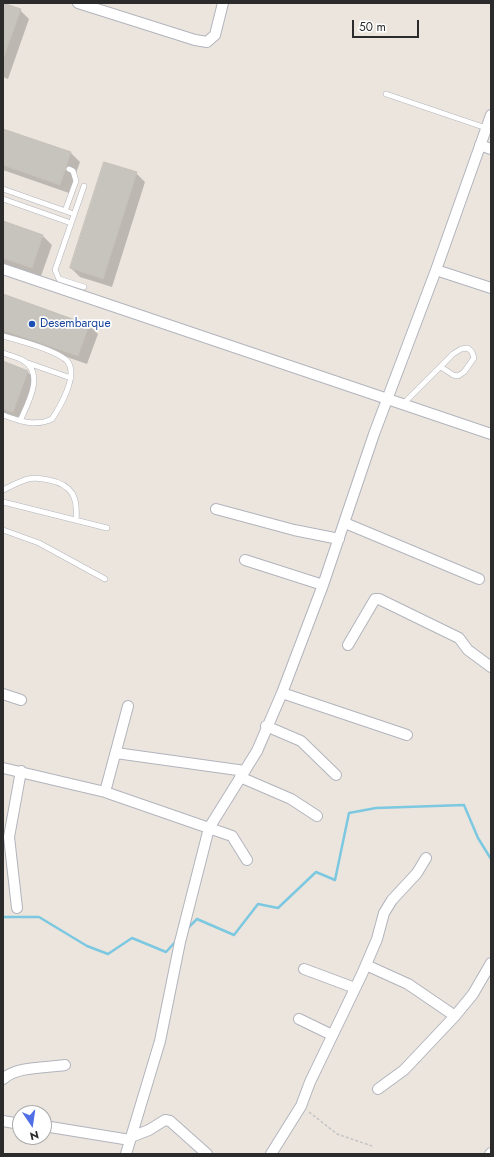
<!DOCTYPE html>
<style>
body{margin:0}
#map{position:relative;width:494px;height:1157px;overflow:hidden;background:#ebe5de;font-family:Jost,sans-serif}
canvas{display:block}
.frame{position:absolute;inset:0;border:4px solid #2b2b2b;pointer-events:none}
.north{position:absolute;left:12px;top:1105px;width:40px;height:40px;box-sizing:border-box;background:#fff;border:1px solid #aaa;border-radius:50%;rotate:167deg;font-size:11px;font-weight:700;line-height:16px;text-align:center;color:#2b2b2b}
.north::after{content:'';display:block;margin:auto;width:14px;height:18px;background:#506ee6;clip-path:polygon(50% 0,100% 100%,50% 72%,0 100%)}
.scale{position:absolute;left:352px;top:20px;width:67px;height:18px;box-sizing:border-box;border:2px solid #2b2b2b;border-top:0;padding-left:5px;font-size:12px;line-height:14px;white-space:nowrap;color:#2b2b2b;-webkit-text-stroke:3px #fff;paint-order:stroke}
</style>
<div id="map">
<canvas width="494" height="1157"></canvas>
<div class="frame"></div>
<div class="north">N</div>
<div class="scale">50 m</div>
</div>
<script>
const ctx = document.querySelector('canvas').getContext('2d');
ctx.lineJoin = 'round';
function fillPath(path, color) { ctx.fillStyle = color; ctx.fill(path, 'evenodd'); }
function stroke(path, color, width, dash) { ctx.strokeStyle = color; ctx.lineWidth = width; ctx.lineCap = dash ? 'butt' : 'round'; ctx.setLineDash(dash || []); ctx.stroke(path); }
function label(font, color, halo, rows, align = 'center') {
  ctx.font = font + ' Jost,sans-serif'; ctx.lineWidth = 3.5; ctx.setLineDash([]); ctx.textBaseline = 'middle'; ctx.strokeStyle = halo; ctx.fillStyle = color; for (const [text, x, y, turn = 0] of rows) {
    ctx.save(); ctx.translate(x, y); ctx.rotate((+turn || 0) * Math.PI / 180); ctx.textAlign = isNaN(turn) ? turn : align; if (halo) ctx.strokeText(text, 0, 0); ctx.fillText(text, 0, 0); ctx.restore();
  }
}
fillPath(new Path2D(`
 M3 4 20 10 29 19 8 79 3 77Z
 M3 130 71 153 80 162 69 193 3 170Z
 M136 173 145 182 112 287 80 277 71 268Z
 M3 222 43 236 52 245 41 276 3 263Z
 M3 295 89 325 98 334 87 364 3 335Z
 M3 362 27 371 35 380 22 420 3 414Z`), '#0003');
stroke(new Path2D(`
 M3 917H39L87 946 108 954 132 938 166 952 177 940
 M187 929 197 919 234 935 258 904 278 908 316 872 335 880 349 813 376 808 464 805 478 838 491 859`), '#7dc8e1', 2.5);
const building = new Path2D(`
 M3 3 21 9 4 56H3Z
 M3 129 71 152 60 185 3 165Z
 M104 162 137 172 103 279 70 268Z
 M3 221 43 235 32 268 3 258Z
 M3 294 89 325 78 356 3 330Z
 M3 361 28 371 13 412 3 409Z`);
fillPath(building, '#c7c3bd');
stroke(building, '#c6c1b8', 1);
const service = new Path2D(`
 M386 94 486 128
 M84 186 55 270 59 279 84 287
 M3 189 74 214
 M3 199 71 223
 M65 211 76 181 73 171 69 169
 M3 336C18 340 60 351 68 362 78 376 60 407 52 419 36 427 19 421 3 415
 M3 353C10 356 18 357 24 361 45 374 27 405 20 421
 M25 362 71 378
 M403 404 453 354 461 349 468 348 472 352 474 358 464 372 458 376 453 375 441 367
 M3 490C11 486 20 481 28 479 36 477 42 479 49 480 73 485 78 498 76 520
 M3 502 107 528
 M3 530 39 543 105 579`);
const minor = new Path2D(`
 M78 3 195 40 207 42 215 35 223 3
 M480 145 491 149
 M3 269 491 434
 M436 270 491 288
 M216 509 294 530 339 539
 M345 523 479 579
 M245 560 323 585
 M348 645 375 599H379L459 638 468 650 491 667
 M282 693 407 735
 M3 694 21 700
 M266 726 301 741 336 775
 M116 753 245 771
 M3 768 105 792 232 836 247 860
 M240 777 291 799 317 816
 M105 792 128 706
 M17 908 9 837 21 771
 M366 965 408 984 455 1016
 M304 969 355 988
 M299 1019 332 1035
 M3 1079C17 1066 46 1068 65 1065
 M378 1089 404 1070 455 1016 473 994 491 963
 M3 1121 20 1124
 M44 1126 130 1140
 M131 1137 149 1130 165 1120 170 1121 207 1154
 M126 1154 160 1041 180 942 209 828 257 751 282 693 323 585 374 434 436 270 491 115
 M271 1154 301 1106 310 1082 362 974 377 939 384 913 392 900 417 873 426 858
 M490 1154 491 1153`);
stroke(service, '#b2b4bd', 6);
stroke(minor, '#b2b4bd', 12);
stroke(new Path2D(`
 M309 1112 337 1134 372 1146`), '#c4c4c4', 1.5, [3, 2]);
stroke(service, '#fff', 5);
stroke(minor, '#fff', 10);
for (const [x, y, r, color] of [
 [32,324,4,"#1a4fb4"]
]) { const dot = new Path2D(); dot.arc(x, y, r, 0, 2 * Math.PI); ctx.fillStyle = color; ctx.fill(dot); stroke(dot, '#fff', 1.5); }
label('12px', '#164399', '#fff', [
 ["Desembarque",40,324]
], 'left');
</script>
